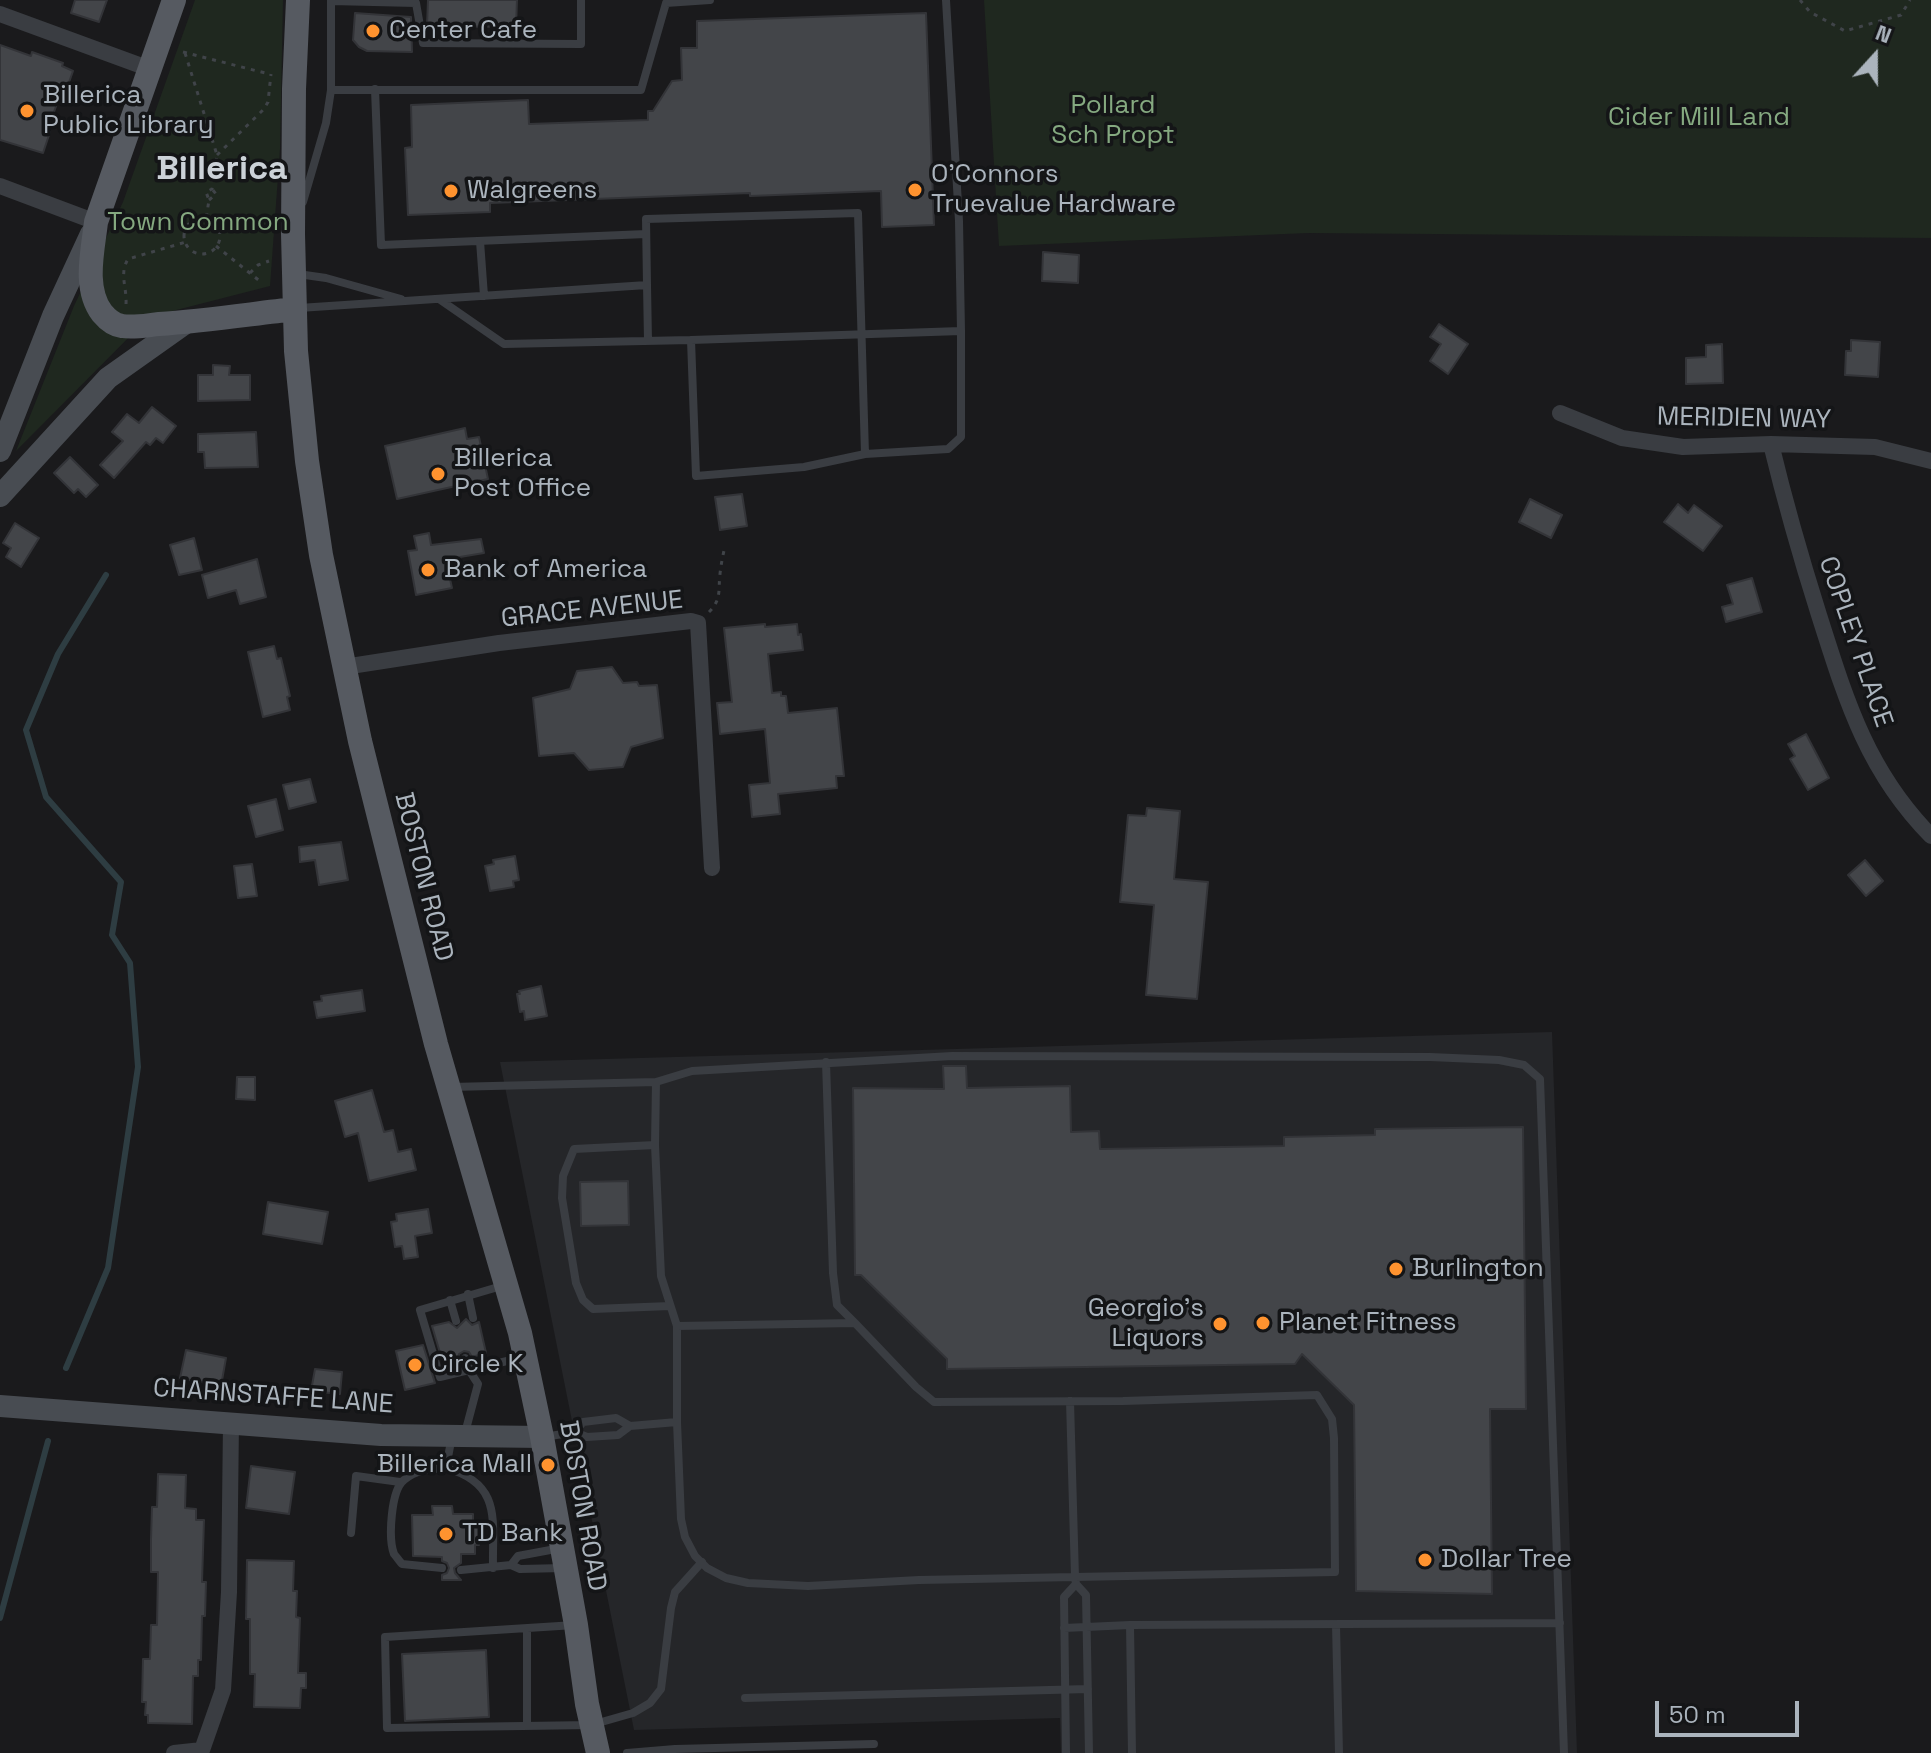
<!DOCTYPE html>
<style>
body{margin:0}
#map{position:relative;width:1931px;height:1753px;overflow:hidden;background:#1a1a1c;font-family:"Space Grotesk",sans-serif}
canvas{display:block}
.north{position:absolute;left:1835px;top:16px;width:80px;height:80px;-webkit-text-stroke:6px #141517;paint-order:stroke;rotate:21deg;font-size:22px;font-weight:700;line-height:32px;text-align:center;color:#abb4bd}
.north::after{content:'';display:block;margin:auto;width:28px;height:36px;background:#abb4bd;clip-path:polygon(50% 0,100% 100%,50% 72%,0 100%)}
.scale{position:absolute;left:1655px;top:1701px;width:144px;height:36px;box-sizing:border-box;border:4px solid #abb4bd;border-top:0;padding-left:10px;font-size:24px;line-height:28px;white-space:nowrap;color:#abb4bd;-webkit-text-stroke:6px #141517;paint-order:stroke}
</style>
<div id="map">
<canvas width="1931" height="1753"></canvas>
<div class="north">N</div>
<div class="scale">50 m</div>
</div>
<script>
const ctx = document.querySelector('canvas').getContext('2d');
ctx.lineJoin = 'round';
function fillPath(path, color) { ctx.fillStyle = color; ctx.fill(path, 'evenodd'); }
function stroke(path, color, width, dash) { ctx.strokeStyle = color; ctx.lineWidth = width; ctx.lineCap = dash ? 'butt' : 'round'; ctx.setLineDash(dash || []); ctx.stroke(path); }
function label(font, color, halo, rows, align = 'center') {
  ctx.font = font + ' "Space Grotesk",sans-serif'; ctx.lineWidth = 7; ctx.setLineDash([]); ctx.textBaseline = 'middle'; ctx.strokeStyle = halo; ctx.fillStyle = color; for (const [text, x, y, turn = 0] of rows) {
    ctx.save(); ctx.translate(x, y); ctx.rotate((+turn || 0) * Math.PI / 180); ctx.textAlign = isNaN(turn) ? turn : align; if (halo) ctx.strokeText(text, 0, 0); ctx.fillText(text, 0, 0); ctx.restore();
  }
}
fillPath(new Path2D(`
 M1552 1032 1577 1753H1061L1060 1718 634 1730 500 1062Z`), '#252629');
fillPath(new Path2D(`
 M195 0H283L280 149 270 286 149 317 16 451 74 306 123 202Z
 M984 0H1931V238L1308 233 999 246Z`), '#1f281f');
stroke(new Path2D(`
 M66 1368 108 1268 138 1067 130 963 112 935 121 882 46 797 26 730 58 654 106 575
 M0 1618 48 1441`), '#2e3d42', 6);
const building = new Path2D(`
 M75 0H107L99 22 71 13Z
 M428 0H517L516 27 427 26Z
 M355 13 411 17 412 52 367 51 359 47 353 40Z
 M926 13 934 225 882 227 881 191 750 196V193L490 203V212L408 215 405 148 412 147 411 105 528 100 529 124 648 120V111H653L672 81 682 80 681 48H697V21Z
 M0 45 31 56 32 52 63 63 62 66 73 71 66 91 62 90 47 131 50 132 43 153 0 140Z
 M1043 252 1079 255 1078 283 1042 281Z
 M1439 324 1468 344 1448 374 1430 361 1441 344 1430 337Z
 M1851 340 1880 342 1878 377 1845 375 1846 351H1851Z
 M1722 344 1723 383 1686 384V358L1706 357V345Z
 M213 365 230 366 229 375H250V400L198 401V375H213Z
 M152 407 176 426 163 443 156 438 150 445 146 442 114 478 100 465 123 441 112 432 127 414 139 423Z
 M465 428 467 439 479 437 488 479 397 499 385 446Z
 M256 432 258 467 205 468 204 452H198V434Z
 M70 457 98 485 86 497 78 489 74 493 54 473Z
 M742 494 747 526 720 530 715 497Z
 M1530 499 1562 515 1551 538 1519 522Z
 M1678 504 1688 513 1694 505 1722 526 1703 551 1664 522Z
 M15 523 39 538 21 567 6 557 11 548 3 543Z
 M429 533 431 545 481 539 484 553 460 557 464 576 450 579 452 588 416 595 408 551 417 550 414 536Z
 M194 538 202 570 179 575 170 545Z
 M257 559 266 597 240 604 236 590 208 598 202 575Z
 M1752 578 1762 612 1726 622 1722 607 1733 604 1727 585Z
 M765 624V627L797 624 798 635 801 634 803 650 768 654 772 693 781 692V696H786L788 713 837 708 844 776H836L837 788 778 794 780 814 752 817 749 785 770 783 765 729 720 734 717 703 732 702 724 628Z
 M274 646 277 659 281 658 290 696 287 697 290 710 263 717 248 652Z
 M612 667 623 683 637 682 639 686 657 685 663 738 631 747 623 767 589 770 574 753 539 756 533 698 570 689 577 671Z
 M1806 734 1829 778 1808 790 1790 759 1795 756 1788 744Z
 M310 779 316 802 289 809 283 785Z
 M276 799 283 830 256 837 248 806Z
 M1147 808 1180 811 1174 879 1208 882 1197 999 1146 995 1154 905 1120 902 1128 815 1146 816Z
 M341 842 348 880 319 885 315 860 300 862 299 847Z
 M515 856 519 880 513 881 514 887 490 891 485 866 494 864 493 860Z
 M1865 860 1883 881 1866 896 1848 875Z
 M252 864 257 896 238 898 234 866Z
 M541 986 547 1016 525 1020 524 1011 520 1012 517 994H520L519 991Z
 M362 990 365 1011 317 1018 314 1002 322 1001 321 996Z
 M943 1066H966L967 1088 1070 1086 1071 1132 1099 1131 1100 1149 1284 1146V1137L1375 1135V1129L1523 1127 1526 1409H1490L1492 1594 1356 1591 1354 1405 1302 1354 1295 1364 947 1369V1359L861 1275H855L853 1088 944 1089Z
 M237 1077H255V1100L236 1099Z
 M372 1090 384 1132 393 1130 398 1152 411 1149 416 1170 369 1181 358 1133 345 1137 335 1101Z
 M628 1181 629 1225 581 1226 580 1182Z
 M268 1202 328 1212 322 1244 263 1234Z
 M428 1209 432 1233 415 1236 418 1257 404 1259 402 1246 395 1247 391 1222 397 1221 396 1214Z
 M466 1319 472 1325 479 1322 486 1353 472 1357 469 1352 464 1351 459 1354 458 1360 443 1363 432 1326 449 1322 457 1328Z
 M423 1345 435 1383 405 1390 396 1351Z
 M186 1350 226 1358 221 1386 180 1378Z
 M315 1369 342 1372 340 1394 311 1391Z
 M251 1466 295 1472 289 1514 246 1508Z
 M158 1474 186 1475 185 1508 196 1509V1520H204L202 1582H206L205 1616H202L201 1660H198V1676H193L192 1724 148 1723V1715H145L146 1702H142L143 1659H150L151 1625H157L158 1572H151V1539L152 1507H157Z
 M432 1506H452L453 1514H473V1523H479V1545H475V1554H461V1563L454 1568 455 1573 461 1580H442V1575L447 1573 449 1568 447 1563 442 1561V1557L413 1556 412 1515H433Z
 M247 1560 294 1561 293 1591H297L296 1617 300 1618 298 1673H306V1688H301L300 1708 254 1707 255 1674H250V1619H246Z
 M486 1650 489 1717 405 1721 402 1654Z`);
fillPath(building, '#434549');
stroke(building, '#333438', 2);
stroke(new Path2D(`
 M1800 0 1810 12 1845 31 1901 15 1910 0
 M183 52 269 74
 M185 53 217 155 212 189 206 192 209 200 206 219
 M217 155 264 109 268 102 271 74
 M209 200 216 194 212 189
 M184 236a18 18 0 1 1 36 0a18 18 0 1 1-36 0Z
 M216 246 261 282
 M250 273 258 265 269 261
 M126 304C127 287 119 274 128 259L186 242
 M709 612C722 599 718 590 720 574 721 564 723 555 725 546`), '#404449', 3, [4, 6]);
stroke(new Path2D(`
 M331 1 416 3 423 43 581 44V0
 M375 89 381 245 646 234
 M331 90H641L666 3 710 0
 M303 202 326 123 331 90V0
 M480 241 484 296
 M298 274 326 278 401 299
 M647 285 648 341
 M299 308 647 285 646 219 858 213 865 454 804 467 696 476 691 340 504 344 439 299
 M691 340 961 331 959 221 946 0
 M865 454 948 449 961 437V331
 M826 1062 833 1273 837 1305 855 1323
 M656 1082 655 1145 661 1276 677 1326V1422L681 1519 685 1537 695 1556 707 1568 726 1578 748 1583 808 1586 919 1580 1335 1572 1334 1438 1332 1419 1317 1395 1123 1401 934 1402 916 1387 855 1323 677 1326
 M451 1087 656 1082 692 1071 952 1056 1430 1057 1499 1060 1524 1065 1540 1079 1564 1753
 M655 1145 574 1149 563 1176 562 1198 576 1283 583 1300 593 1309 670 1306
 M468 1294 473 1318
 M450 1300 456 1321
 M465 1358 469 1370 524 1357
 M1070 1401 1075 1577 1076 1584 1086 1595 1089 1753
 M575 1432 583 1422 616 1418 630 1426 677 1422
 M465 1433 478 1384 469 1370 440 1377 420 1310 505 1285
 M544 1437 575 1432 587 1437 618 1435 630 1426
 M446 1468C503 1484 492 1521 493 1568
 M351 1533 356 1476 400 1482
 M511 1565 518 1556 561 1548
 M442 1568 402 1564C401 1563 395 1555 394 1554 388 1538 391 1490 404 1480 417 1469 430 1469 446 1468L452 1436
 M461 1570 511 1565 520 1569 564 1568
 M575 1625 385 1637 387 1728 591 1725 633 1713 650 1703 661 1689 671 1608 675 1592 702 1562
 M1130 1625 1132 1753
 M1336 1625 1339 1753
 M1064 1628 1130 1625 1560 1623
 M527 1629V1726
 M745 1698 1088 1689
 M627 1753 675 1749 874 1744
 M1066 1753 1064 1597 1076 1584`), '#3a3d42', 8);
stroke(new Path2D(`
 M0 14 150 69
 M0 186 96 222
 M1560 413 1622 438 1683 447 1771 444 1875 447 1931 461
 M1771 444C1785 502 1801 558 1819 615 1846 700 1867 771 1931 836
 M344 667 499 643 691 621 698 623 712 868
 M202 1750 223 1690 229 1592 231 1422
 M174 1753 202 1750`), '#3a3d42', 16);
stroke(new Path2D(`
 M0 451 53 316 91 234
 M0 496 108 378 187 322
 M0 1406 381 1435 542 1437`), '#484c52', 22);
stroke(new Path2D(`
 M174 0 96 222C93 250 83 288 102 313 107 319 114 325 122 326 134 328 148 325 159 324 205 321 250 314 295 309
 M298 0 294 89 293 234 296 351 307 461 321 555 360 741 436 1044 520 1333 542 1437 576 1625 587 1704 598 1753`), '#565a61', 24);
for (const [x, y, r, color] of [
 [373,31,8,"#ff932f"],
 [27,111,8,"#ff932f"],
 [915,190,8,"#ff932f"],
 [451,191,8,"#ff932f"],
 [438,474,8,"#ff932f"],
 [428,570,8,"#ff932f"],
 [1396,1269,8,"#ff932f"],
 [1263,1323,8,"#ff932f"],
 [1220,1324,8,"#ff932f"],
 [415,1365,8,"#ff932f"],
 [548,1465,8,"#ff932f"],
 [446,1534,8,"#ff932f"],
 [1425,1560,8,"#ff932f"]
]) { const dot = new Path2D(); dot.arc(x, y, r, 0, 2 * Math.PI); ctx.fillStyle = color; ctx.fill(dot); stroke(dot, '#141517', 3); }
label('26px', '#abb4bd', '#141517', [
 ["Center Cafe",389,31],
 ["Billerica",43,96],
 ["Public Library",43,126],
 ["O'Connors",931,175],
 ["Truevalue Hardware",931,205],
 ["Walgreens",467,191],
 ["Billerica",454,459],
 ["Post Office",454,489],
 ["Bank of America",444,570],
 ["Burlington",1412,1269],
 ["Georgio's",1204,1309,"right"],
 ["Liquors",1204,1339,"right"],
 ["Planet Fitness",1279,1323],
 ["Circle K",431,1365],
 ["Billerica Mall",532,1465,"right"],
 ["TD Bank",462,1534],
 ["Dollar Tree",1441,1560]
], 'left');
label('26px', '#85a980', '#141517', [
 ["Pollard",1113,106],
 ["Sch Propt",1113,136],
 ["Cider Mill Land",1699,118],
 ["Town Common",198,223]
]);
label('26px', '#abb4bd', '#141517', [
 ["MERIDIEN WAY",1744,419,1],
 ["GRACE AVENUE",592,610,-6],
 ["COPLEY PLACE",1855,642,71],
 ["BOSTON ROAD",423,877,76],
 ["CHARNSTAFFE LANE",273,1397,4],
 ["BOSTON ROAD",582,1506,80]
]);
label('bold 34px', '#ccd2d8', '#141517', [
 ["Billerica",222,170]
]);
</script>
